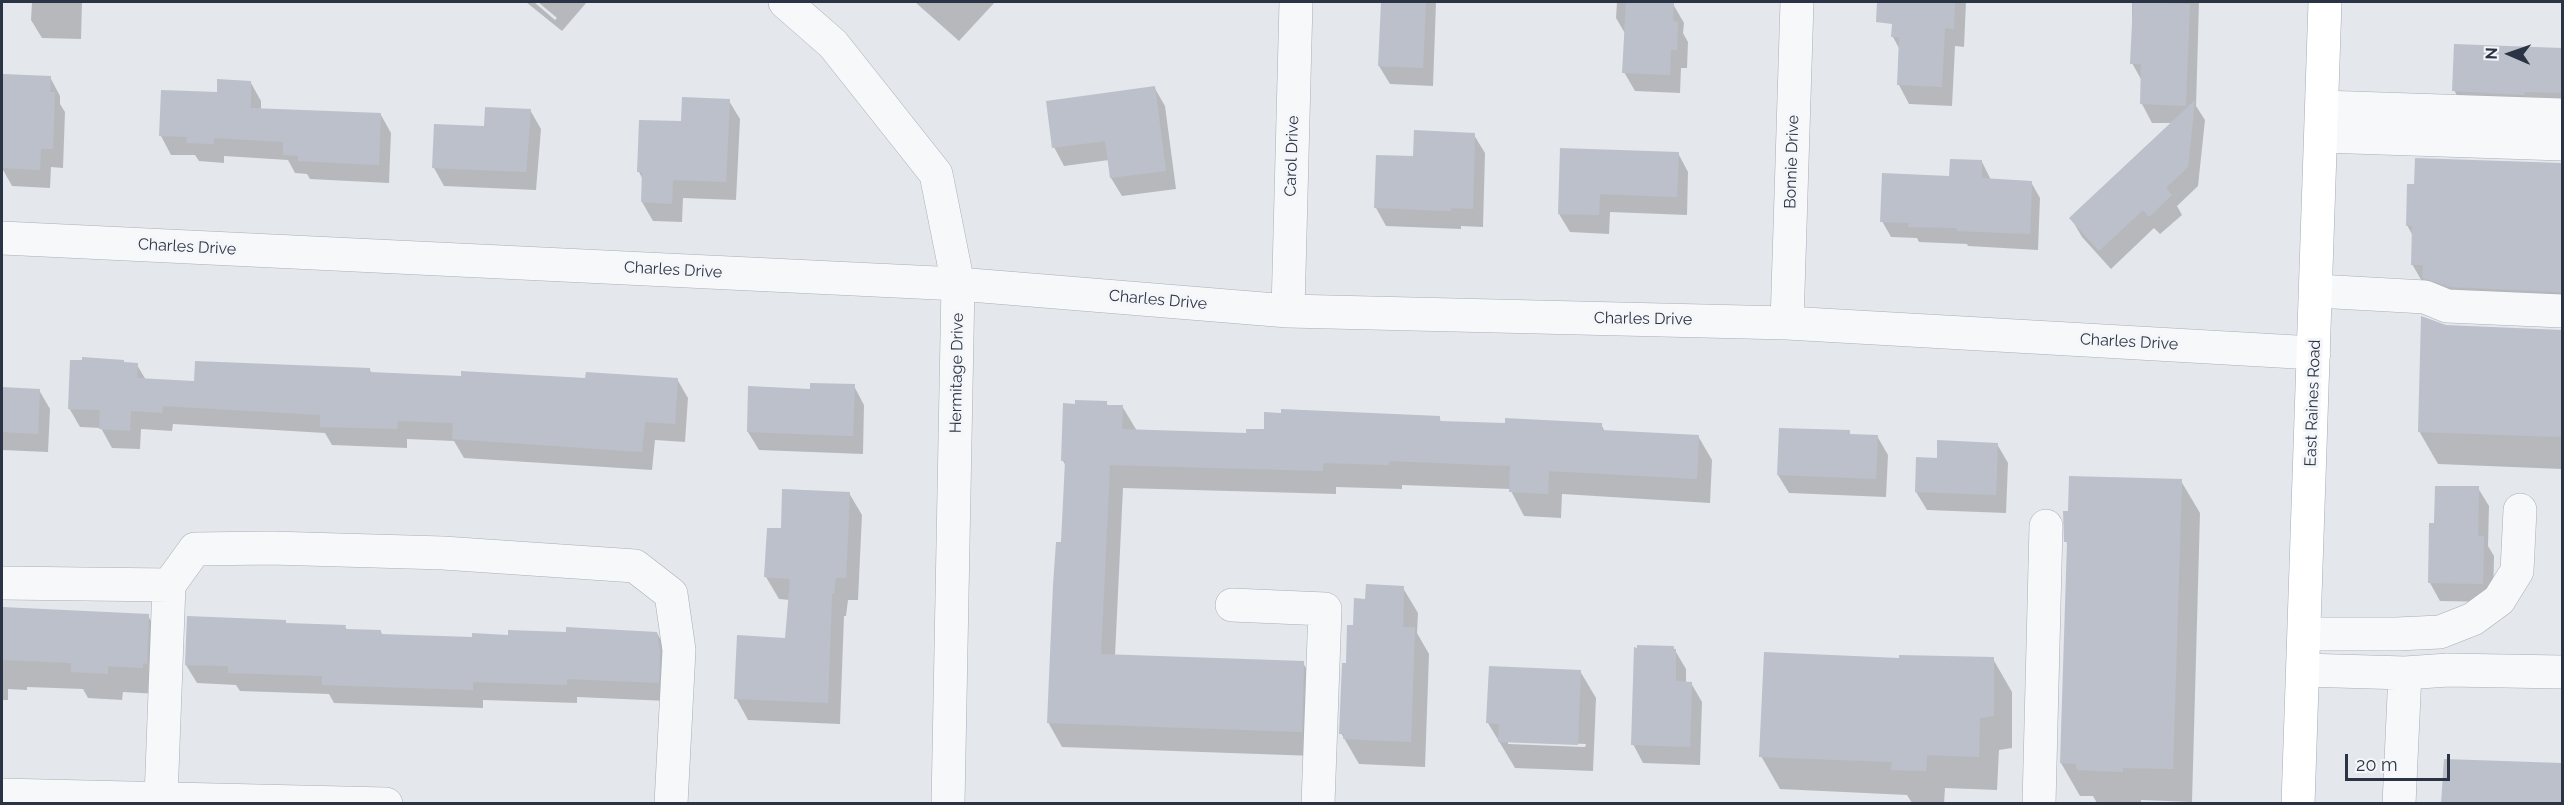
<!DOCTYPE html>
<style>
body{margin:0}
#map{position:relative;width:2564px;height:805px;overflow:hidden;background:#e4e7ec;font-family:Raleway,sans-serif}
canvas{display:block}
.frame{position:absolute;inset:0;border:3px solid #2b3445;pointer-events:none}
.north{position:absolute;left:2480px;top:24px;width:60px;height:60px;-webkit-text-stroke:4px #f4f6f9;paint-order:stroke;rotate:272deg;font-size:16px;font-weight:700;line-height:24px;text-align:center;color:#2b3445}
.north::after{content:'';display:block;margin:auto;width:21px;height:27px;background:#2b3445;clip-path:polygon(50% 0,100% 100%,50% 72%,0 100%)}
.scale{position:absolute;left:2345px;top:754px;width:105px;height:27px;box-sizing:border-box;border:3px solid #2b3445;border-top:0;padding-left:8px;font-size:18px;line-height:21px;white-space:nowrap;color:#2b3445;-webkit-text-stroke:4px #f4f6f9;paint-order:stroke}
</style>
<div id="map">
<canvas width="2564" height="805"></canvas>
<div class="frame"></div>
<div class="north">N</div>
<div class="scale">20 m</div>
</div>
<script>
const ctx = document.querySelector('canvas').getContext('2d');
ctx.lineJoin = 'round';
function fillPath(path, color) { ctx.fillStyle = color; ctx.fill(path, 'evenodd'); }
const poly = rows => new Path2D(rows.map(r => 'M' + r).join(''));
function trace(path, color, width, dash) { ctx.strokeStyle = color; ctx.lineWidth = width; ctx.lineCap = dash ? 'butt' : 'round'; ctx.setLineDash(dash || []); ctx.stroke(path); }
function label(font, color, halo, rows, align = 'center') {
  ctx.font = font + ' Raleway,sans-serif'; ctx.lineWidth = 6; ctx.setLineDash([]); ctx.textBaseline = 'middle'; ctx.strokeStyle = halo; ctx.fillStyle = color; for (const [text, x, y, turn = 0] of rows) {
    ctx.save(); ctx.translate(x, y); ctx.rotate((+turn || 0) * Math.PI / 180); ctx.textAlign = isNaN(turn) ? turn : align; if (halo) ctx.strokeText(text, 0, 0); ctx.fillText(text, 0, 0); ctx.restore();
  }
}
fillPath(poly([
 [32,2,82,2,81,39,42,38,31,20],
 [526,2,534,2,555,20,557,18,538,2,587,2,562,31],
 [915,2,995,2,959,41],
 [1382,2,1436,2,1433,86,1390,84,1379,66],
 [1617,2,1667,2,1667,4,1673,4,1684,23,1683,33,1688,42,1687,68,1681,68,1680,93,1635,91,1624,72,1626,35,1616,18],
 [1903,2,1966,2,1964,47,1955,46,1952,106,1909,104,1899,85,1900,50,1893,37],
 [2132,2,2199,2,2196,106,2205,120,2198,186,2177,206,2182,215,2160,234,2154,228,2111,269,2082,237,2071,218,2172,123,2152,123,2142,104,2142,81,2132,63],
 [2455,45,2562,49,2562,119,2469,117,2454,90],
 [50,77,60,96,60,104,65,112,63,168,51,167,50,188,12,186,2,168,2,104],
 [251,83,261,101,261,110,381,115,391,133,389,183,310,179,307,174,295,173,288,160,224,156,224,163,199,161,195,155,171,155,161,136,218,93],
 [1154,87,1165,106,1176,189,1122,196,1111,178,1109,160,1064,166,1054,147],
 [729,101,740,119,736,200,683,198,682,222,653,221,642,202,643,180,639,172,682,123],
 [530,110,541,129,536,190,444,186,434,168,486,128],
 [1474,135,1485,153,1483,227,1461,226,1461,229,1386,226,1376,208,1414,158],
 [1678,153,1688,172,1687,215,1610,212,1609,234,1570,232,1559,214],
 [2417,159,2562,164,2562,324,2431,297,2412,264,2413,236,2407,225,2416,185],
 [1982,162,1991,180,2031,182,2040,198,2038,250,1968,246,1967,244,1919,242,1917,238,1891,237,1882,221,1951,177],
 [2562,331,2562,469,2438,464,2419,431],
 [125,364,137,365,146,380,195,382,369,369,372,373,462,377,677,379,688,398,685,442,655,440,652,470,464,458,454,441,407,439,407,448,332,445,325,433,173,424,172,431,141,429,140,449,112,448,101,428,80,427,69,408],
 [854,386,864,405,863,454,759,450,748,432,811,390],
 [2,388,39,390,50,409,48,452,2,450],
 [1106,402,1108,406,1122,406,1137,431,1247,434,1439,418,1442,423,1601,424,1605,432,1698,436,1712,460,1710,503,1562,494,1561,518,1524,516,1510,489,1402,485,1402,489,1336,487,1336,494,1123,488,1115,656,1303,663,1317,687,1315,756,1062,747,1048,722,1063,544,1067,468,1063,461],
 [1849,432,1851,435,1877,436,1888,455,1886,497,1789,493,1778,475],
 [1997,444,2008,463,2006,513,1927,510,1916,492,1938,460],
 [2181,481,2200,513,2192,802,2141,800,2141,804,2097,803,2093,796,2080,796,2061,763,2068,546,2066,541],
 [2478,488,2489,506,2488,546,2494,556,2493,602,2440,601,2430,583,2436,525],
 [849,493,862,515,858,600,848,600,846,616,844,616,840,724,748,720,736,698,787,639,790,600,779,599,766,577,782,530],
 [1403,588,1418,613,1417,633,1429,654,1425,767,1359,764,1341,733,1347,664,1354,626,1367,600],
 [2,609,148,616,164,643,158,694,123,692,122,700,88,698,83,689,27,687,27,690,8,689,8,700,2,700],
 [285,621,287,624,345,627,347,630,381,632,383,636,473,639,568,633,657,633,667,652,668,701,577,697,577,703,483,700,483,708,334,703,329,694,240,691,236,685,197,683,186,665],
 [1673,647,1686,669,1686,683,1691,683,1702,702,1700,765,1643,763,1633,744],
 [1993,659,2012,692,2012,748,1999,750,1997,790,1945,788,1944,804,1935,804,1912,803,1907,795,1780,789,1761,756],
 [1580,671,1596,698,1593,771,1515,768,1488,723],
 [1508,741,1586,744,1585,747,1508,744],
 [2444,761,2562,765,2562,804,2443,804]
]), '#0003');
fillPath(poly([
 [1381,2,1426,2,1423,68,1378,66],
 [1626,2,1674,3,1673,21,1678,22,1677,50,1671,50,1670,75,1622,73],
 [1877,2,1955,2,1954,29,1945,28,1942,87,1897,85,1899,37,1891,37,1892,24,1876,22],
 [2133,2,2190,4,2186,106,2140,104,2141,64,2130,64],
 [2454,44,2562,48,2562,93,2525,92,2524,95,2452,91],
 [3,74,51,76,50,92,55,92,53,149,41,149,40,170,2,168],
 [217,79,251,81,251,108,381,113,379,165,298,161,298,156,283,155,283,142,214,138,214,144,186,143,187,137,159,136,161,90,217,92],
 [1155,86,1166,171,1110,178,1105,141,1052,148,1046,101],
 [682,97,730,99,726,182,673,180,672,204,641,202,642,172,637,172,639,120,681,121],
 [2195,100,2188,167,2166,188,2172,195,2149,217,2143,210,2099,251,2069,218],
 [485,107,531,109,526,172,432,168,434,124,484,126],
 [1414,130,1475,133,1473,209,1451,208,1451,211,1374,208,1376,155,1413,156],
 [1560,148,1679,152,1677,197,1600,194,1599,215,1558,214],
 [2415,158,2562,163,2562,292,2451,287,2422,278,2423,265,2411,265,2412,226,2406,226,2407,184,2414,184],
 [1950,159,1982,160,1982,178,2032,181,2030,234,1957,231,1957,228,1908,227,1909,223,1880,222,1882,173,1949,176],
 [2421,316,2446,325,2562,330,2562,437,2418,432],
 [82,357,124,360,124,362,138,363,137,378,194,381,195,361,370,368,370,372,461,376,461,371,585,378,586,372,678,378,675,424,645,422,642,452,452,439,453,423,398,421,397,429,320,427,320,415,163,406,162,413,131,411,130,431,99,429,100,410,68,409,70,360,82,360],
 [810,383,855,384,853,436,747,432,748,386,810,389],
 [2,387,40,389,38,434,2,432],
 [1075,400,1107,401,1107,405,1123,405,1122,429,1246,433,1246,429,1264,429,1264,412,1281,413,1281,409,1440,416,1440,421,1505,423,1505,418,1602,423,1602,430,1699,435,1697,479,1549,471,1548,494,1509,492,1510,466,1389,461,1389,465,1323,463,1323,471,1110,465,1101,654,1304,661,1302,732,1047,723,1053,585,1056,542,1061,542,1065,461,1061,461,1063,403,1075,404],
 [1779,428,1850,430,1850,434,1878,435,1876,479,1777,475],
 [1937,440,1998,443,1996,495,1915,492,1916,457,1937,458],
 [2069,476,2182,479,2173,769,2123,768,2123,772,2077,770,2076,764,2060,763,2067,542,2064,542,2063,511,2068,511],
 [2435,486,2479,486,2478,536,2484,536,2483,584,2428,583,2429,523,2434,523],
 [782,489,850,492,846,578,836,578,834,594,832,594,828,703,734,699,737,635,785,638,790,579,764,577,767,528,781,528],
 [1366,584,1404,586,1403,627,1415,627,1411,742,1343,739,1344,734,1339,734,1342,663,1346,663,1347,625,1353,625,1354,598,1365,599],
 [2,607,149,614,147,664,143,663,143,668,108,666,108,674,71,672,71,663,2,660],
 [187,616,286,620,286,623,346,625,345,629,381,630,381,634,472,637,472,633,508,635,508,630,566,632,566,627,657,632,660,651,659,683,567,679,567,685,473,682,473,690,322,685,322,676,228,673,228,666,185,665],
 [1637,645,1674,646,1673,649,1676,649,1676,681,1692,682,1690,747,1631,745,1634,647,1637,648],
 [1764,652,1899,658,1899,655,1994,657,1994,716,1980,718,1979,757,1927,755,1926,771,1891,770,1892,762,1759,757],
 [1489,666,1581,670,1578,745,1498,742,1499,724,1486,723],
 [2444,759,2562,763,2562,804,2441,804]
]), '#bbc0ca');
const minor = poly([
 [785,2,833,44,936,174,958,284,948,804],
 [2322,107,2562,115],
 [2321,136,2562,144],
 [2,238,958,284,1288,311,1787,323,2314,353],
 [2317,291,2425,297,2447,306,2562,311],
 [1288,311,1296,2],
 [1787,323,1797,2],
 [2,583,169,585,161,799],
 [169,585,195,549,271,548,443,553,635,566,671,594,679,650,671,804],
 [1232,605,1325,609,1318,804],
 [2305,634,2397,634,2440,632,2473,619,2499,600,2517,571,2520,510],
 [2303,670,2405,673,2399,804],
 [2405,673,2448,670,2562,672],
 [2,795,386,804],
 [2039,804,2046,526]
]);
const major = poly([
 [2298,804,2325,2]
]);
trace(minor, '#a9aeb7', 34);
trace(major, '#a3abb8', 34);
trace(minor, '#f7f8fa', 33);
trace(major, '#fff', 33);
label('16px', '#2b3445', '#f4f6f9', [
 ["Carol Drive",1292,156,-88],
 ["Bonnie Drive",1792,162,-88],
 ["Charles Drive",187,247,3],
 ["Charles Drive",673,270,3],
 ["Charles Drive",1158,300,5],
 ["Charles Drive",1643,319,1],
 ["Charles Drive",2129,342,3],
 ["Hermitage Drive",957,373,-89],
 ["East Raines Road",2313,403,-88]
]);
</script>
